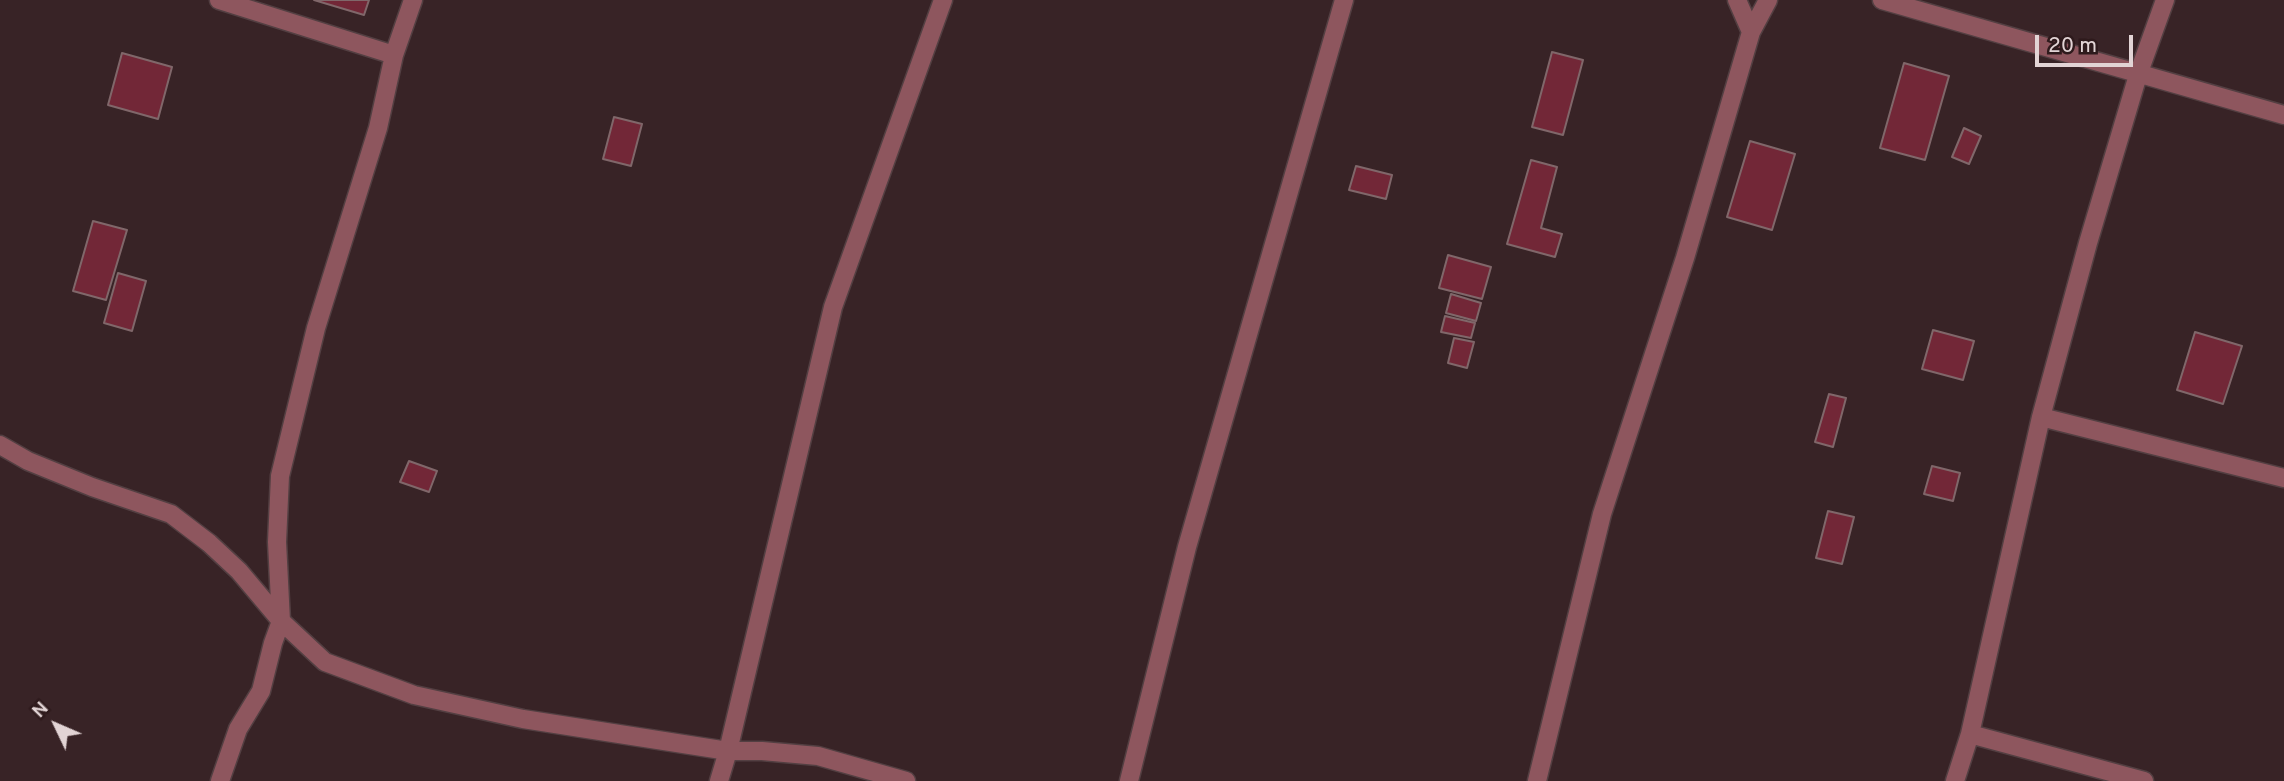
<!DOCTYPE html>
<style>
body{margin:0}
#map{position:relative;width:2284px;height:781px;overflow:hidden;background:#382326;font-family:Overpass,sans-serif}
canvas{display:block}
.north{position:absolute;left:21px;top:690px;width:70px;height:70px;-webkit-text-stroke:5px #2e1a1c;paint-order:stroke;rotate:314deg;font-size:19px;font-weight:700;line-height:28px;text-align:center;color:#e2d4d5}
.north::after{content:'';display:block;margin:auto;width:24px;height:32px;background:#e2d4d5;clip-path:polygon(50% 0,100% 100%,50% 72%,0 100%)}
.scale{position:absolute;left:2035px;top:35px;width:98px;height:32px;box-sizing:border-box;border:4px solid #e2d4d5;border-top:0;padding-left:9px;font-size:21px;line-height:24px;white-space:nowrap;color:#e2d4d5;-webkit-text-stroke:5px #2e1a1c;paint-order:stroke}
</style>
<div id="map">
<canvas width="2284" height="781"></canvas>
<div class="north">N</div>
<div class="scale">20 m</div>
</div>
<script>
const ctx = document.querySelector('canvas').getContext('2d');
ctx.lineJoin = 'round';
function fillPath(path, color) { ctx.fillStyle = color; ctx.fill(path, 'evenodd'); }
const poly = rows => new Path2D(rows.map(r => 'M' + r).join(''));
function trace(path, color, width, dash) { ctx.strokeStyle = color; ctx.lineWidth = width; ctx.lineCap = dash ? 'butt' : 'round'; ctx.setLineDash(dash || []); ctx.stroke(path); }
const building = poly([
 [314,0,369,0,364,15,314,0],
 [1552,52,1583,60,1563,135,1532,127,1552,52],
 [122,53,172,67,158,119,108,105,122,53],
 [1904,63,1949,76,1925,160,1880,148,1904,63],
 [614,117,642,124,631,166,603,159,614,117],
 [1964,128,1981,136,1969,164,1952,157,1964,128],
 [1750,141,1795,154,1772,230,1727,217,1750,141],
 [1531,160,1557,167,1541,228,1562,234,1555,257,1507,244,1531,160],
 [1356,166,1392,175,1386,199,1349,190,1356,166],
 [93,221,127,230,106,300,73,291,93,221],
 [1448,255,1491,267,1482,299,1439,288,1448,255],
 [118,273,146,281,132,331,104,323,118,273],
 [1451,294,1481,303,1476,321,1446,313,1451,294],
 [1445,316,1475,323,1471,338,1441,332,1445,316],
 [1933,330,1974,341,1963,380,1922,369,1933,330],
 [2195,332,2242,346,2223,404,2177,390,2195,332],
 [1454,338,1474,342,1467,368,1448,363,1454,338],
 [1829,394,1846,398,1833,447,1815,442,1829,394],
 [409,461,437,471,429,492,400,482,409,461],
 [1932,466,1960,473,1953,501,1924,494,1932,466],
 [1828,511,1854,517,1842,564,1816,558,1828,511]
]);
fillPath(building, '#722737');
trace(building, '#80676a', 2);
const minor = poly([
 [219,0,394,55],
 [1737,0,1751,32],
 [1882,0,2284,115],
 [2041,417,2284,478],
 [0,445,28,461,92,487,171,514,209,543,239,571,281,621,325,662,414,695,523,719,728,751,762,751,818,756,906,781],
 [1970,734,2144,781],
 [220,781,238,729,261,691,273,643,281,621,277,542,280,476,316,328,378,128,394,55,413,0],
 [719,781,728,751,833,307,943,0],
 [1129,781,1187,547,1344,0],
 [1537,781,1602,514,1685,258,1751,32,1768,0],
 [1955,781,1970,734,2041,417,2088,243,2138,75,2165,0]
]);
trace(minor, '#533f42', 21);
trace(minor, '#8e565e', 18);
</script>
